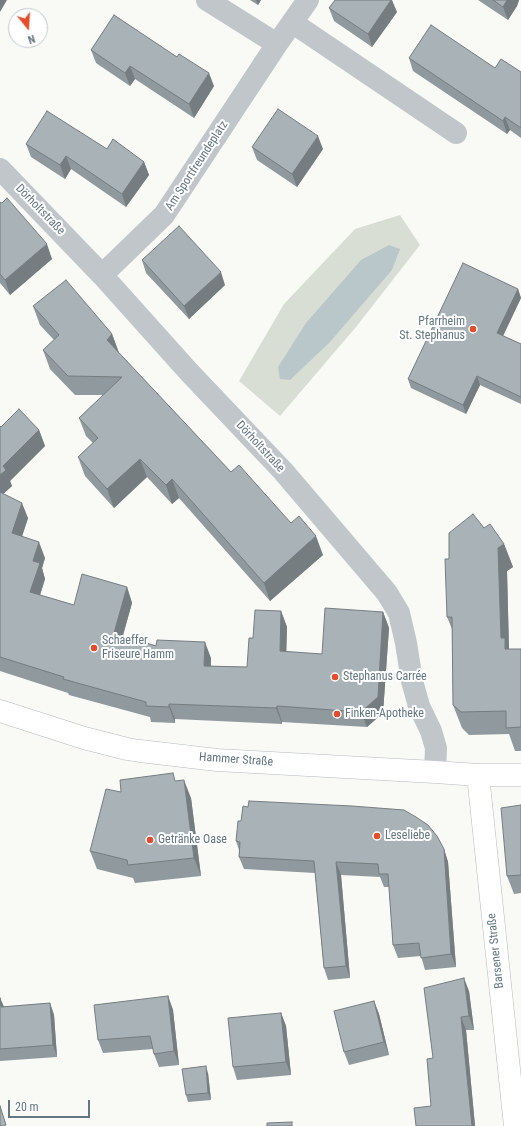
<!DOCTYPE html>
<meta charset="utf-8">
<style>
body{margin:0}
#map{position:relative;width:521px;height:1126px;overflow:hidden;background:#f9f9f6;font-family:"Roboto Condensed",sans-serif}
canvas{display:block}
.north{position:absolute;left:8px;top:8px;width:40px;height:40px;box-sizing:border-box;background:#fff;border:1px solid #c1c8cd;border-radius:50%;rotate:162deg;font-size:11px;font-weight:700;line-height:16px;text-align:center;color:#637681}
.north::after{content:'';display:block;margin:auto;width:14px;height:18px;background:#e54c29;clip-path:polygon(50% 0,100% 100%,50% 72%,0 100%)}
.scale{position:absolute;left:8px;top:1100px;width:82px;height:18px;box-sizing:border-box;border:2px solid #637681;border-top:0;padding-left:5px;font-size:12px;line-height:14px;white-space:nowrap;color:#637681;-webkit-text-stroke:3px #fff;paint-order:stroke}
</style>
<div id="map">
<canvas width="521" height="1126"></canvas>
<div class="north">N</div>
<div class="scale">20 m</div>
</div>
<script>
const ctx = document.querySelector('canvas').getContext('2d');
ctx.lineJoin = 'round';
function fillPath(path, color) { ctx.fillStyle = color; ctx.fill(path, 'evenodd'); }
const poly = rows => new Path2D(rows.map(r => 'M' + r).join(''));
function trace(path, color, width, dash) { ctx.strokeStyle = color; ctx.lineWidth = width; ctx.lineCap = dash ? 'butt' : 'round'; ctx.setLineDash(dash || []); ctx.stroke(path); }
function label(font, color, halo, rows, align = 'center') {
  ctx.font = font + ' "Roboto Condensed",sans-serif'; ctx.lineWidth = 4; ctx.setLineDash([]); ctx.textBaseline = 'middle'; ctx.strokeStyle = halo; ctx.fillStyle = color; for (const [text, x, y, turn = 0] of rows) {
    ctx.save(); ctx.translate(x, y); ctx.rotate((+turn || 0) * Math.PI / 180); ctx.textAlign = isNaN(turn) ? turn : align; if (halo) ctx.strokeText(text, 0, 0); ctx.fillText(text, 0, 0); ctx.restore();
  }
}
fillPath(poly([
 [400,215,420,245,356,327,280,416,239,381,284,304,355,229]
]), '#d9ded5');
fillPath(poly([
 [389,245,400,249,392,270,329,343,290,380,280,379,278,367,306,323,361,260]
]), '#b9c6ca');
const secondary = poly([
 [0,711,84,738,127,749,140,751,217,760,435,772,478,775,521,775],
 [478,775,515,1126]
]);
trace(secondary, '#b4babe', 23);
trace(poly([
 [207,0,277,44],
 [293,23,456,133],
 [0,169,102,275,189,372,283,471,387,593,399,613,406,643,412,681,419,706,431,731,436,748,435,772],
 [102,275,164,215,277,44,308,0]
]), '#c1c6ca', 22);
trace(secondary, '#fff', 22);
fillPath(poly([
 [250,0,261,0,258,5],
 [478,0,519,0,517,6,508,20],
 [329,8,397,12,372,47,334,21],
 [91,50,214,86,194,118,135,79,130,86,96,63],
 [409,58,495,68,521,72,521,138,510,130,507,134,413,71],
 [26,144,107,149,144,162,149,175,126,207,71,169,65,179,31,157],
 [252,147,323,149,297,187,257,160],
 [0,202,52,259,10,295,0,283],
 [142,260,225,285,189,319,146,273],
 [518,289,521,298,503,336,521,344,521,404,480,385,466,414,411,388,408,379],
 [33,306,112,334,119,353,231,472,291,523,323,555,270,601,179,498,172,504,147,477,114,508,85,476,78,457,93,443,86,436,79,418,103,395,75,395,50,369,43,350,54,340,40,325],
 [0,426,1,427,39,430,45,446,10,481,12,486,3,494,28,518,22,536,45,558,42,568,45,579,40,595,74,605,127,587,132,603,123,636,156,646,211,658,211,666,247,667,253,638,281,611,287,627,286,652,322,654,383,612,389,628,383,713,367,727,282,722,282,724,175,719,175,723,151,722,150,717,69,695,68,693,0,671],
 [484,528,504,544,513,567,507,571,509,649,521,649,521,751,515,751,509,734,469,735,462,728,453,705,452,629,447,617,449,559],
 [176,781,191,798,201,876,135,883,133,878,97,869,90,851,121,792],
 [521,805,521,893,514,894,507,876],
 [236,841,444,849,448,862,456,967,425,970,421,956,398,958,393,945,389,887,384,887,380,877,341,875,350,978,328,980,324,968,315,873,244,869,239,857,239,850],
 [469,991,474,1030,466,1030,475,1126,431,1106,433,1058],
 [168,996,173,1010,179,1065,159,1067,154,1054,153,1049,103,1053,98,1040],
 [0,998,4,1007,50,1003,54,1015,57,1057,0,1061],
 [374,1001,379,1014,389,1055,349,1065,344,1052],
 [281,1013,286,1026,291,1075,237,1080,233,1067],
 [208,1073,211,1100,188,1102,186,1095]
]), '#90999d');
fillPath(poly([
 [0,0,7,0,0,12],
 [256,0,261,0,258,5],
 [391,0,392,0,397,12,372,47,368,34],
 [507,0,519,0,517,6,508,20,503,7],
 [130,66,135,79,130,86,125,73],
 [209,73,214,86,194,118,189,104],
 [505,117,510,130,507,134,503,121],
 [318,136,323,149,297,187,292,174],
 [66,156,71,169,65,179,60,165],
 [144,162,149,175,126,207,122,194],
 [47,244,52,259,10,295,5,280],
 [221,272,225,285,189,319,184,306],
 [518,289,521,298,500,342,497,333],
 [112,334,119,353,107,340],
 [477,376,480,385,466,414,463,405],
 [39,430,45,446,10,481,12,486,0,497,0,475,3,466],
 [140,459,147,477,114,508,107,489],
 [172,479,179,498,172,504,166,485],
 [22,503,28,518,18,549,12,533],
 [316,536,323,555,270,601,264,583],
 [39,542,45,558,42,568,45,579,36,608,30,592,33,561],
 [504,544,513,567,507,571,509,650,505,649,501,638,498,548],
 [127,587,132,603,119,648,114,633],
 [281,611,287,627,286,667,280,651],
 [383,612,389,628,383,713,367,727,361,712],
 [205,642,211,658,210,681,204,666],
 [169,704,175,719,175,723,169,707],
 [277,706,282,722,282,724,276,708],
 [184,780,191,798,201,876,194,858],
 [444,849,448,862,456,967,451,954],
 [336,862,341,875,350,978,346,966],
 [464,978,469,991,474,1030,469,1016],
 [168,996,173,1010,179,1065,174,1051],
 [0,998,5,1009,1,1007],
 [374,1001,379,1014,389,1055,384,1042],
 [50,1003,54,1015,57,1057,53,1045],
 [281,1013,286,1026,291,1075,286,1062],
 [461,1017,466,1030,475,1126,472,1126],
 [206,1066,208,1073,211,1100,208,1093]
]), '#767d80');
const building = poly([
 [335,0,391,0,368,34,329,8,335,0],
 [493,0,507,0,503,7,493,0],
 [114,15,177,57,179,54,209,73,189,104,130,66,125,73,91,50,114,15],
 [431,25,495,68,501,59,521,72,521,128,505,117,503,121,409,58,431,25],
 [278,109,318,136,292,174,252,147,278,109],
 [47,111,107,149,113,139,144,162,122,194,66,156,60,165,26,144,47,111],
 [7,198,47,244,5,280,0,274,0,202,2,203,7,198],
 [179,226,221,272,184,306,142,260,179,226],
 [463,263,518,289,497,333,521,344,521,397,477,376,463,405,408,379,463,263],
 [66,280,112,334,107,340,231,472,239,465,291,523,299,516,316,536,264,583,172,479,166,485,140,459,107,489,78,457,98,438,79,418,122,377,68,376,43,350,59,335,33,306,66,280],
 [19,409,39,430,3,466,6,470,0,475,0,426,1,427,19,409],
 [0,492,22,503,12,533,39,542,33,561,40,563,30,592,74,605,82,574,127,587,114,633,156,646,157,640,205,642,204,666,247,667,249,638,253,638,255,610,281,611,280,651,322,654,325,608,383,612,378,697,361,712,277,706,276,708,169,704,169,707,146,706,146,702,63,679,64,677,0,657,0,492],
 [473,514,484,528,490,524,504,544,498,548,501,638,505,638,505,649,521,649,521,727,506,728,506,711,461,712,453,705,452,617,447,617,445,559,449,559,449,533,473,514],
 [173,773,175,781,184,780,194,858,128,865,127,860,90,851,106,789,121,792,120,780,173,773],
 [249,801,352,806,404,810,416,817,428,825,437,836,444,849,451,954,421,958,419,943,393,945,388,874,379,874,378,864,336,862,346,966,324,968,314,861,239,857,240,842,236,841,238,821,241,821,243,806,248,807,249,801],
 [521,805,521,875,507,876,501,808,521,805],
 [464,978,469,1016,461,1017,472,1126,416,1126,414,1108,431,1106,427,1059,433,1058,424,988,464,978],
 [168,996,174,1051,154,1054,150,1036,98,1040,94,1005,168,996],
 [0,998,1,1007,50,1003,53,1045,0,1049,0,998],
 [374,1001,384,1042,344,1052,334,1011,374,1001],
 [281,1013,286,1062,233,1067,228,1018,281,1013],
 [206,1066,208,1093,186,1095,182,1069,206,1066],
 [0,1106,6,1125,3,1126,0,1126,0,1106],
 [292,1122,292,1126,267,1126,267,1123,292,1122]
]);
fillPath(building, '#a8b2b7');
trace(building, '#767d80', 1);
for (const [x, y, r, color] of [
 [473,329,4,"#e54c29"],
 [94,648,4,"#e54c29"],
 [335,677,4,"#e54c29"],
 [337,714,4,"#e54c29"],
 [377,836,4,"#e54c29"],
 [150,840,4,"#e54c29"]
]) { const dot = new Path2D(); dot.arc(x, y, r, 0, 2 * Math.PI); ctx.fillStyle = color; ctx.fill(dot); trace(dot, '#fff', 1.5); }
label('12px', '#637681', '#fff', [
 ["Am Sportfreundeplatz",197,166,-57],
 ["Dörholtstraße",40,210,46],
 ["Dörholtstraße",260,447,47],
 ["Hammer Straße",236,760,4],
 ["Barsener Straße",496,951,-96]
]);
label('12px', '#637681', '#fff', [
 ["Pfarrheim",465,322,"right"],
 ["St. Stephanus",465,336,"right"],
 ["Schaeffer",102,641],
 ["Friseure Hamm",102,655],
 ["Stephanus Carrée",343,677],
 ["Finken-Apotheke",345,714],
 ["Leseliebe",385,836],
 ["Getränke Oase",158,840]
], 'left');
</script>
